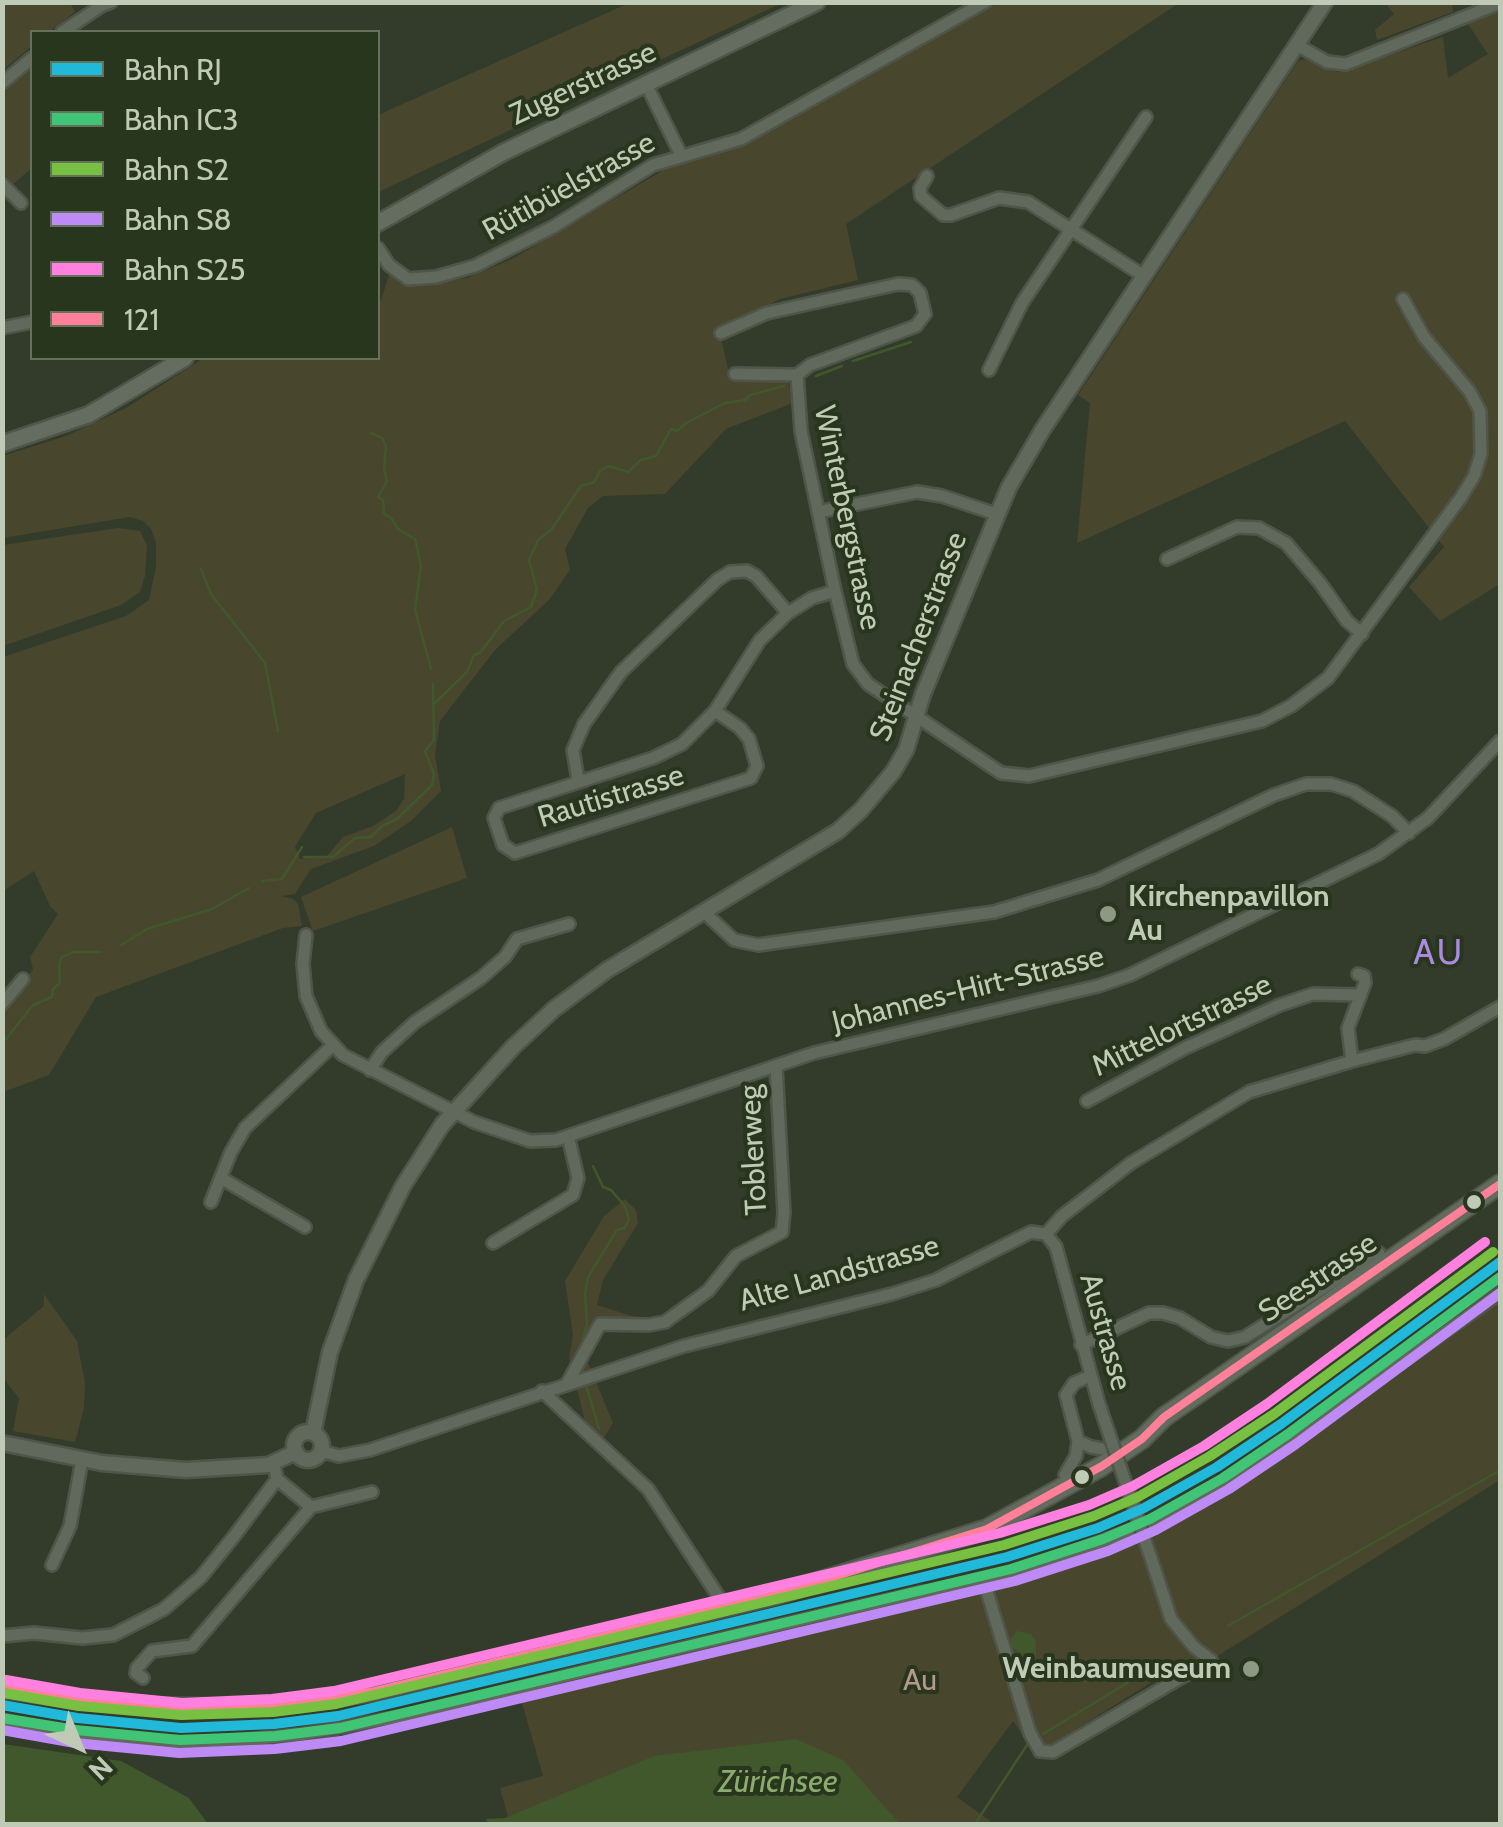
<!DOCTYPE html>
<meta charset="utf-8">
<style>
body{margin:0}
#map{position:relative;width:1503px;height:1827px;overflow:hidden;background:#333b2b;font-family:Cabin,sans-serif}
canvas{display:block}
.frame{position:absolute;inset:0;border:5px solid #bfcbb6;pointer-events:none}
.legend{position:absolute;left:30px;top:30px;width:350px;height:330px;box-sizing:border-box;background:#29361e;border:2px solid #65725b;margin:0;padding:12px 18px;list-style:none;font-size:30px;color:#bfcbb6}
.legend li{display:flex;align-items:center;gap:20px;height:50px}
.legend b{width:50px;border:2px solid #65725b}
.north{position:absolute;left:30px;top:1697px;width:100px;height:100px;-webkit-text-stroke:8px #29361e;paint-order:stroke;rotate:136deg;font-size:28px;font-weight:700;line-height:40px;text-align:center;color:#bfcbb6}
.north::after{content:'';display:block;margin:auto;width:35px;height:45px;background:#bfcbb6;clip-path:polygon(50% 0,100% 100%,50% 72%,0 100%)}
</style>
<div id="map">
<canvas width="1503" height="1827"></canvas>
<div class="frame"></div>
<ul class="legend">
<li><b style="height:12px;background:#20b9da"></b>Bahn RJ</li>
<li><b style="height:12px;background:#40c576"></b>Bahn IC3</li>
<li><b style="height:12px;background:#78c041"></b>Bahn S2</li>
<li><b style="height:12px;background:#be8af5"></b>Bahn S8</li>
<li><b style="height:12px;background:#ff80df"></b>Bahn S25</li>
<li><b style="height:12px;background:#ff8098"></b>121</li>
</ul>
<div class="north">N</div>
</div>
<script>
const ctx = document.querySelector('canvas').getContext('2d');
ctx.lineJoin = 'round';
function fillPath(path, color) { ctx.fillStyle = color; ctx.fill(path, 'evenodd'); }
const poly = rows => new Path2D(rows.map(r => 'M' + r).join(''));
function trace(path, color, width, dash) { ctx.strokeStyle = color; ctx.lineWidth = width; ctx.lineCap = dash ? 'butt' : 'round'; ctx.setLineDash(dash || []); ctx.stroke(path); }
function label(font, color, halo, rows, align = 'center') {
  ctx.font = font + ' Cabin,sans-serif'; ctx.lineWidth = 8; ctx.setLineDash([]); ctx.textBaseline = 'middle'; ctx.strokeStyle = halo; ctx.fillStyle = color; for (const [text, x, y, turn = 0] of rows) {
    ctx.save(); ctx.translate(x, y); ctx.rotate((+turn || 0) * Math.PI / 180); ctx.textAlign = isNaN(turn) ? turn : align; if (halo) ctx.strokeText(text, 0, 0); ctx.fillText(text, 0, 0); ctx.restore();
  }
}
fillPath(poly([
 [3,2,70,3,75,12,49,32,32,32,32,46,3,70],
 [629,3,782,3,378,192,378,115],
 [997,3,1179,3,846,224,858,280,780,299,719,330,729,373,787,377,793,403,726,429,665,494,603,496,588,508,565,549,570,570,549,600,495,650,440,721,435,755,441,791,411,821,374,846,311,869,295,894,281,896,293,899,298,904,302,926,283,928,96,997,49,1075,3,1092,3,1015,33,969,30,957,58,914,50,906,34,871,3,891,3,657,126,616,149,600,156,567,156,543,151,529,143,521,130,517,3,538,2,456,66,436,126,408,204,358,378,358,378,300,381,300,389,275,414,285,467,278,512,259,674,164,699,160,748,143],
 [405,774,404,799,396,811,373,826,343,837,327,856,300,859,295,847,316,813],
 [1385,3,1452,3,1453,12,1377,40,1375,30,1394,14],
 [1477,3,1500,3,1500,584,1440,621,1409,587,1444,547,1345,421,1077,543,1090,403,1078,395,1298,61,1309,58,1323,69,1339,72,1443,37,1448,78,1488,54,1461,14],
 [32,68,32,168,12,185,3,173,3,93],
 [118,528,140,531,147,546,145,576,140,592,121,605,3,646,3,545],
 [452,827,467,878,313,931,301,897],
 [625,1199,636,1210,638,1223,603,1280,597,1305,635,1317,593,1321,582,1348,613,1423,602,1441,585,1421,569,1358,573,1335,565,1281,604,1216],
 [1500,1293,1500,1480,1211,1660,1207,1657,1177,1672,1173,1669,1065,1736,1070,1745,1040,1751,1029,1734,1024,1737,1013,1721,957,1797,990,1821,990,1824,879,1824,637,1772,508,1817,500,1788,543,1776,518,1689,610,1665,969,1588,1187,1505],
 [44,1294,77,1341,85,1383,84,1408,75,1442,13,1431,19,1398,3,1378,3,1340,44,1306]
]), '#49462e');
fillPath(poly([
 [1017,1631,1031,1634,1036,1642,1036,1657,1041,1669,1034,1677,1027,1675,1021,1653,1011,1647,1011,1638],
 [796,1739,843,1760,900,1824,488,1824,486,1819,505,1818,654,1756],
 [3,1744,121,1761,189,1798,208,1824,3,1824]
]), '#41572c');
trace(poly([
 [853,361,911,342],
 [816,376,842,366],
 [371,433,382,438,386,446,384,468,387,481,378,497,383,500,384,514,391,518,398,529,415,539,421,565,415,610,431,669],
 [201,569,211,594,265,663,278,731],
 [435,703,467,672,474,655,480,653,504,621,531,607,537,589,529,560,538,540,551,530,581,486,594,482,601,470,608,466,628,472,641,460,656,456,671,429,677,431,686,423,725,403,745,400,750,395,784,386],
 [304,857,333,857,355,838,371,837,382,826,397,819,432,785,434,774,425,751,434,740,433,684],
 [262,881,282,879,302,847],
 [121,945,147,929,212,909,249,888],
 [2,1044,33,1005,52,997,53,989,60,983,59,965,62,957,73,952,101,952],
 [578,1354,587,1325,585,1293,588,1277,617,1230,625,1228,629,1219,625,1206,611,1190,603,1187,593,1166],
 [586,1385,599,1429],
 [1228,1626,1497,1472],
 [1043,1734,1157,1665],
 [975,1824,1029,1742]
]), '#41572c', 2.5);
const minor = poly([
 [62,32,101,6,111,2],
 [1297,45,1327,62,1346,64,1500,3],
 [2,83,32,58],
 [646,84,681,155],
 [927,176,920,188,921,196,943,215,951,215,999,198,1028,202,1144,276],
 [2,184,21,203],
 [378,248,389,265,408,279,436,277,475,266,553,227,653,165,741,139,985,2],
 [2,328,32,322],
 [721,333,767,313,898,284,912,285,920,293,925,314,916,326,810,365,797,375,801,431,835,591,853,664,868,684,1001,773,1029,776,1262,721,1291,706,1328,678,1462,496,1474,476,1481,454,1480,411,1470,392,1424,337,1403,299],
 [989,370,1022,303,1146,117],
 [735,374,797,375],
 [818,512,917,492,942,496,996,514],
 [1167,559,1237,527,1259,528,1286,543,1320,583,1347,621,1362,634],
 [715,711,740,728,749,739,757,766,751,778,515,853,503,845,494,818,499,808,653,758,682,744,715,711,760,640,788,613,812,598,835,591],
 [578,780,573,750,584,724,621,672,717,580,730,572,747,571,756,576,788,613],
 [704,912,734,940,758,945,994,912,1098,880,1274,795,1306,784,1331,784,1353,791,1392,816,1409,833],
 [306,935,303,964,306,996,321,1031,343,1055,474,1122,530,1141,556,1140,814,1053,1098,986,1130,975,1378,854,1428,818,1500,741],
 [2,1004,23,979],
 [1352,1061,1348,1028,1365,983,1364,976,1358,974],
 [370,1070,382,1052,415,1022,481,978,505,957,517,939,569,924],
 [1087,1101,1185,1048,1280,1005,1313,994,1359,995],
 [221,1178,305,1227],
 [211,1202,231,1152,245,1128,332,1046],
 [1046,1234,1062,1216,1131,1163,1249,1092,1352,1061,1415,1045,1425,1046,1444,1039,1500,1007],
 [1046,1234,1056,1247,1099,1404],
 [493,1243,573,1195,578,1178,568,1136],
 [1081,1345,1149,1313,1163,1313,1180,1318,1211,1337,1228,1341,1245,1337,1379,1253],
 [568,1382,600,1324,649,1325,665,1322,708,1291,736,1256,782,1232,784,1213,776,1066],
 [542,1391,648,1489,726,1608],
 [1078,1441,1091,1447,1108,1450],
 [321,1451,339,1456,370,1450,684,1346,892,1294,936,1280,1031,1232,1046,1234],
 [1065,1475,1076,1456,1078,1441,1066,1395,1074,1383,1090,1376],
 [311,1507,372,1492],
 [52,1565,70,1526,82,1460],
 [985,1585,1030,1733,1040,1751,1053,1752,1211,1660,1194,1647,1171,1619,1156,1573],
 [2,1636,34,1633,82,1638,113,1635,164,1609,201,1577,235,1535,277,1479,274,1464],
 [143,1678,136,1673,137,1668,152,1651,192,1646,311,1507,277,1479],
 [2,1720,55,1731,146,1743,225,1742,299,1735,427,1712,610,1665,919,1593,985,1585,1135,1529,1187,1505,1271,1454,1500,1293]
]);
const tertiary = poly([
 '294 1446a14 14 0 1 1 28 0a14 14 0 1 1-28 0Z',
 [313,1433,330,1352,356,1280,403,1186,442,1125,513,1047,554,1009,607,970,838,831,861,810,893,772,906,750,923,694,1009,487,1043,429,1325,2],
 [2,1443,102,1463,186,1470,268,1465,296,1452]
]);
const secondary = poly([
 [378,223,504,152,817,2],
 [2,444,88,415,185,358]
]);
const primary = poly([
 [2,1688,75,1699,157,1707,231,1708,296,1703,375,1691,779,1594,987,1529,1102,1466,1142,1439,1164,1417,1196,1395,1500,1184]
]);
trace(minor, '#4f5549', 16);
trace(tertiary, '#4f5549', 19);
trace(secondary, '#4f5549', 20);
trace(primary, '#4f5749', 22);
trace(minor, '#61685c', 11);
trace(tertiary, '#61685c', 14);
trace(secondary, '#656d60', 15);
trace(primary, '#636a5e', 18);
const minorBridge = poly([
 [1099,1404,1156,1573]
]);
trace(minorBridge, '#4f5549', 16, []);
trace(minorBridge, '#61685c', 11);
trace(poly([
 [2,1688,157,1707,231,1708,296,1703,375,1691,779,1594,987,1529,1102,1466,1142,1439,1164,1417,1500,1184]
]), '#ff8098', 8);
trace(poly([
 [2,1705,77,1718,181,1728,274,1724,338,1716,1007,1557,1098,1528,1144,1508,1217,1467,1281,1424,1500,1262]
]), '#20b9da', 10);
trace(poly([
 [2,1718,76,1730,180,1740,275,1736,340,1728,1011,1569,1103,1539,1150,1519,1223,1478,1288,1434,1500,1277]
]), '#40c576', 10);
trace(poly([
 [4,1693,79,1706,181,1715,273,1712,336,1704,1004,1545,1094,1516,1138,1497,1210,1456,1274,1414,1493,1252]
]), '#78c041', 10);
trace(poly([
 [2,1730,75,1743,179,1753,275,1749,341,1741,1015,1581,1108,1551,1156,1530,1229,1489,1296,1444,1500,1293]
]), '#be8af5', 10);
trace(poly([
 [6,1680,80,1693,182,1703,272,1699,334,1691,1000,1533,1089,1505,1133,1486,1204,1446,1267,1404,1485,1242]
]), '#ff80df', 10);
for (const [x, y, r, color] of [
 [1108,914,10,"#8e9985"],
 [1474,1202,9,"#bfcbb6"],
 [1082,1477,9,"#bfcbb6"],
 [1251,1669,10,"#8e9985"]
]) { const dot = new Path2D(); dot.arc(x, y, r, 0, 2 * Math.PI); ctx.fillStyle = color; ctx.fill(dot); trace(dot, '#29361e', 4); }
label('30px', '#bfcbb6', '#29361e', [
 ["Zugerstrasse",583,84,-25],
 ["Rütibüelstrasse",569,187,-29],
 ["Winterbergstrasse",847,518,78],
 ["Steinacherstrasse",919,637,-69],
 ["Rautistrasse",611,797,-17],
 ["Johannes-Hirt-Strasse",968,990,-14],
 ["Mittelortstrasse",1182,1026,-26],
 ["Toblerweg",754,1150,-93],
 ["Alte Landstrasse",839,1274,-16],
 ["Seestrasse",1318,1278,-34],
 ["Austrasse",1105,1332,74]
]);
label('bold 30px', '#bfcbb6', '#29361e', [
 ["Kirchenpavillon",1128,897],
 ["Au",1128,931],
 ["Weinbaumuseum",1231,1669,"right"]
], 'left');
label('30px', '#b69891', '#29361e', [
 ["Au",920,1681]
]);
label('italic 32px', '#8cab6e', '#29361e', [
 ["Zürichsee",778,1783]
]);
ctx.letterSpacing = '2.5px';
label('35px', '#ac8ae2', '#29361e', [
 ["AU",1439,954]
]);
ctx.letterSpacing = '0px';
</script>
